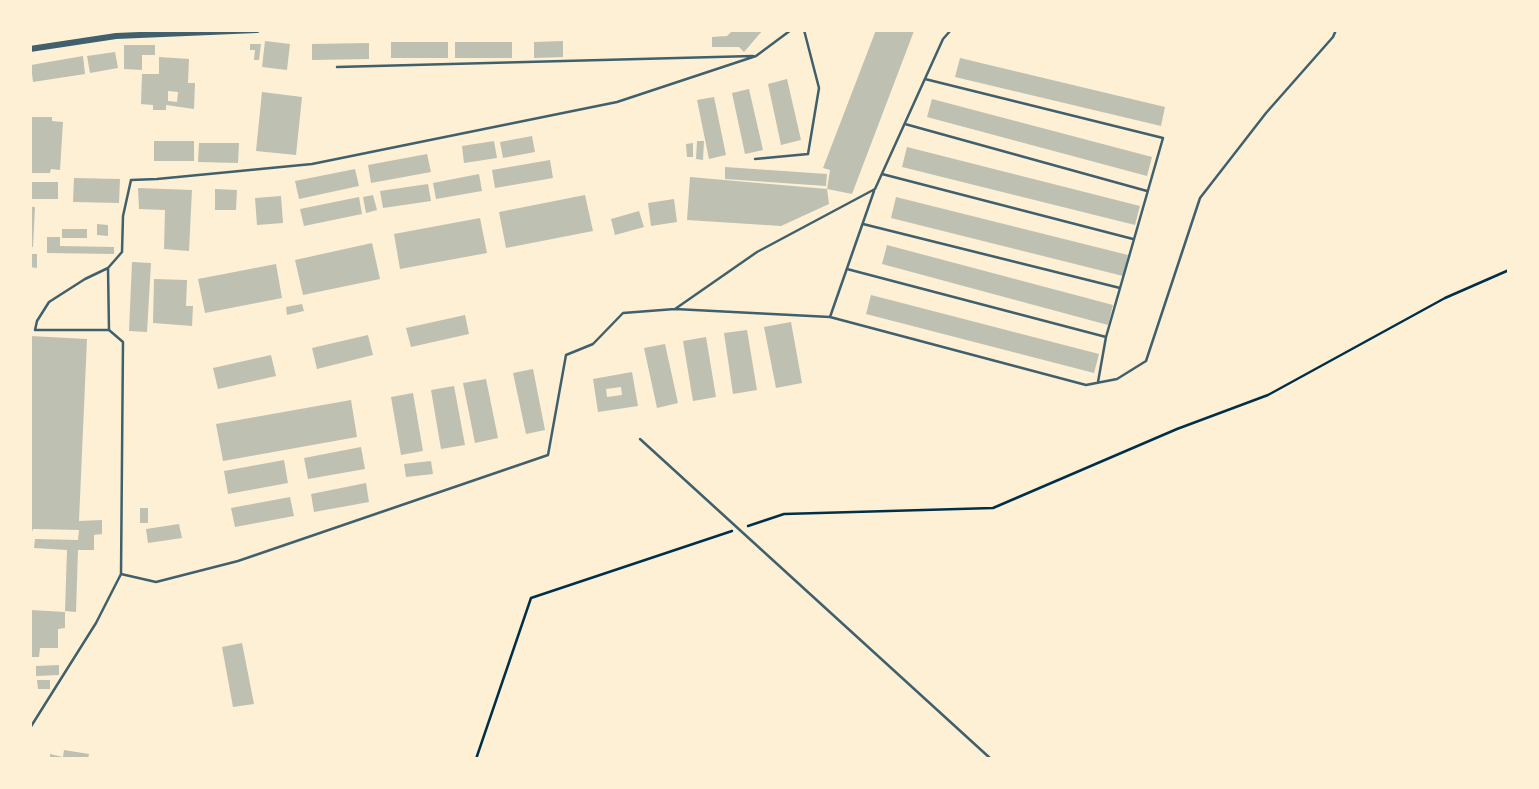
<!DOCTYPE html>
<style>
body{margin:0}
#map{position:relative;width:1539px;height:789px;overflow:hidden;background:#fdf0d5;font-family:"Crimson Pro",serif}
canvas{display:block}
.frame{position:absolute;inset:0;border:32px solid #fdf0d5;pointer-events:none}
</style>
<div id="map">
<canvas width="1539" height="789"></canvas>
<div class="frame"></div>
</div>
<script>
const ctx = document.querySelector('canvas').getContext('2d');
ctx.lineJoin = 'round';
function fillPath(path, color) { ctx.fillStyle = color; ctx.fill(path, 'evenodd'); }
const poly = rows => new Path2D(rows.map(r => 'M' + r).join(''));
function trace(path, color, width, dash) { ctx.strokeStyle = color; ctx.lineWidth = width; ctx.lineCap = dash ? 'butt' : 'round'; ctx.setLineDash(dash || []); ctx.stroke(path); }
fillPath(poly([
 [733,30,763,30,744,52,739,47,712,47,712,37,727,36],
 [876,30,914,31,852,194,827,189,829,204,781,226,687,220,690,177,827,189,830,170,823,168],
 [265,41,290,44,287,70,262,67],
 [563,41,563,57,534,58,534,42],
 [391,42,448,42,448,58,391,58],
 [455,42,512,42,512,58,455,58],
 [369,43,369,59,312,60,312,44],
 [250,44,261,44,259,60,254,60,255,50,250,50],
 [124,45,155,45,155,55,142,55,142,70,124,69],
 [115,52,118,68,90,73,87,56],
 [83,56,85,74,33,82,31,65],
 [159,57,189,59,188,83,195,83,194,109,166,105,166,110,153,110,153,105,141,104,142,74,159,74],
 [168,91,178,92,177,102,168,101],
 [960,58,1165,107,1161,126,955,77],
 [787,79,801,140,781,145,768,84],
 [749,89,763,150,745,154,732,93],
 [262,92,302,97,296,155,256,151],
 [714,97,726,155,709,159,697,100],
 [932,99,1152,157,1147,176,927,117],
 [30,117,52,117,52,121,63,122,60,170,51,169,50,173,30,173],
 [532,136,535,152,503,158,500,142],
 [154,141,194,141,194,161,154,161],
 [494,141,497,158,464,163,462,146],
 [697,141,704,141,703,160,696,159],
 [199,143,239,143,238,163,198,162],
 [693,143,693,157,687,157,686,144],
 [907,147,1140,206,1135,225,902,167],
 [427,154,431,172,371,183,368,165],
 [550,160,553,178,495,188,492,170],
 [725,167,827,174,826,186,725,179],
 [355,169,359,186,299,199,295,181],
 [479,174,482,191,436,199,433,183],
 [74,178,120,179,119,203,73,202],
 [30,182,58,182,58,199,30,199],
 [428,184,431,201,383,208,380,191],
 [138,188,192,190,189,251,164,249,165,210,139,209],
 [215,189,237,190,236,210,215,210],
 [373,195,377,210,366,213,363,197],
 [585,195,593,231,506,248,499,212],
 [281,196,283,223,257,225,255,198],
 [359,197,362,214,304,226,300,209],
 [896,197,1128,255,1123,276,891,218],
 [674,199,677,222,651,226,648,203],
 [30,207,35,207,33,247,30,247],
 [639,211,644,227,615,235,611,219],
 [480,218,487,253,400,269,394,234],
 [97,224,108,225,108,236,97,235],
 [62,229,87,229,87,238,62,238],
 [47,237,60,237,60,246,114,247,114,254,47,253],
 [372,243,380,279,303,295,295,260],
 [887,245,1113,305,1108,325,882,264],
 [30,254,37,254,37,268,30,267],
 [132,262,151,263,147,332,129,331],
 [276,264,282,298,205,313,198,279],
 [154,279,187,280,186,306,193,306,192,326,153,323],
 [871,295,1099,354,1094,373,866,314],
 [302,304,304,311,287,315,286,307],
 [465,315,469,334,411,347,406,328],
 [791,322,802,383,776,388,764,327],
 [747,330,757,390,733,394,724,333],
 [368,335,373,355,317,369,312,348],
 [30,336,87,339,79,521,102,520,102,534,94,535,94,550,78,550,76,612,65,611,67,550,34,548,35,539,78,540,79,530,33,529,32,532,30,532],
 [706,337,716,397,693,401,683,341],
 [665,344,678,403,657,408,644,348],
 [271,355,276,376,218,389,213,368],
 [533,369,545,430,526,434,513,373],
 [632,372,638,406,598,412,593,379],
 [621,387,622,395,607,397,606,389],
 [486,379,498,438,475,443,463,383],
 [454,386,465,445,441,449,431,390],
 [413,393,423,451,401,455,391,397],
 [351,400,357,437,223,461,216,424],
 [361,447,365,469,308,479,304,458],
 [284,460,288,483,228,494,224,471],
 [431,461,433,474,406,477,404,464],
 [366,483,369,502,314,512,311,494],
 [290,497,294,516,235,527,231,508],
 [140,508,148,508,148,523,140,523],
 [179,524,182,538,148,543,146,529],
 [31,610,65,612,65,628,58,629,58,648,40,648,39,657,30,657],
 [242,643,254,704,233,707,222,647],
 [59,665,59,675,36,676,36,666],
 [37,680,50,680,50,689,38,689],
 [64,750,89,754,88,759,50,759,50,754,63,757]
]), '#bec0b2');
trace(poly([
 [748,526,784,514,993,508,1177,429,1268,395,1445,298,1509,270],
 [476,759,531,598,732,531]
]), '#003049', 2.5);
trace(poly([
 [337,67,753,56],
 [925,79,1163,138,1106,337],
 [905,124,1147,191],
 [755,159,808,154,819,88,804,30],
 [882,174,1133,239],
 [863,224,1120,288],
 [108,268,109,330],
 [847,269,1106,337,1098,382],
 [675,309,757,252,875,189,943,39,951,30],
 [830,317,874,191],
 [640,439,991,759],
 [121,574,156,582,238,561,548,455,566,355,593,344,623,313,675,309,830,317,1086,385,1117,379,1146,361,1200,198,1266,113,1333,37,1336,30],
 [30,728,96,623,121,574,123,342,109,330,35,330,37,321,49,302,85,279,108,268,122,252,123,216,131,180,157,179,312,164,617,102,756,56,791,30]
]), '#3f606c', 2.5);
trace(poly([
 [30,49,116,36,257,30]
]), '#3f606c', 6);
</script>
